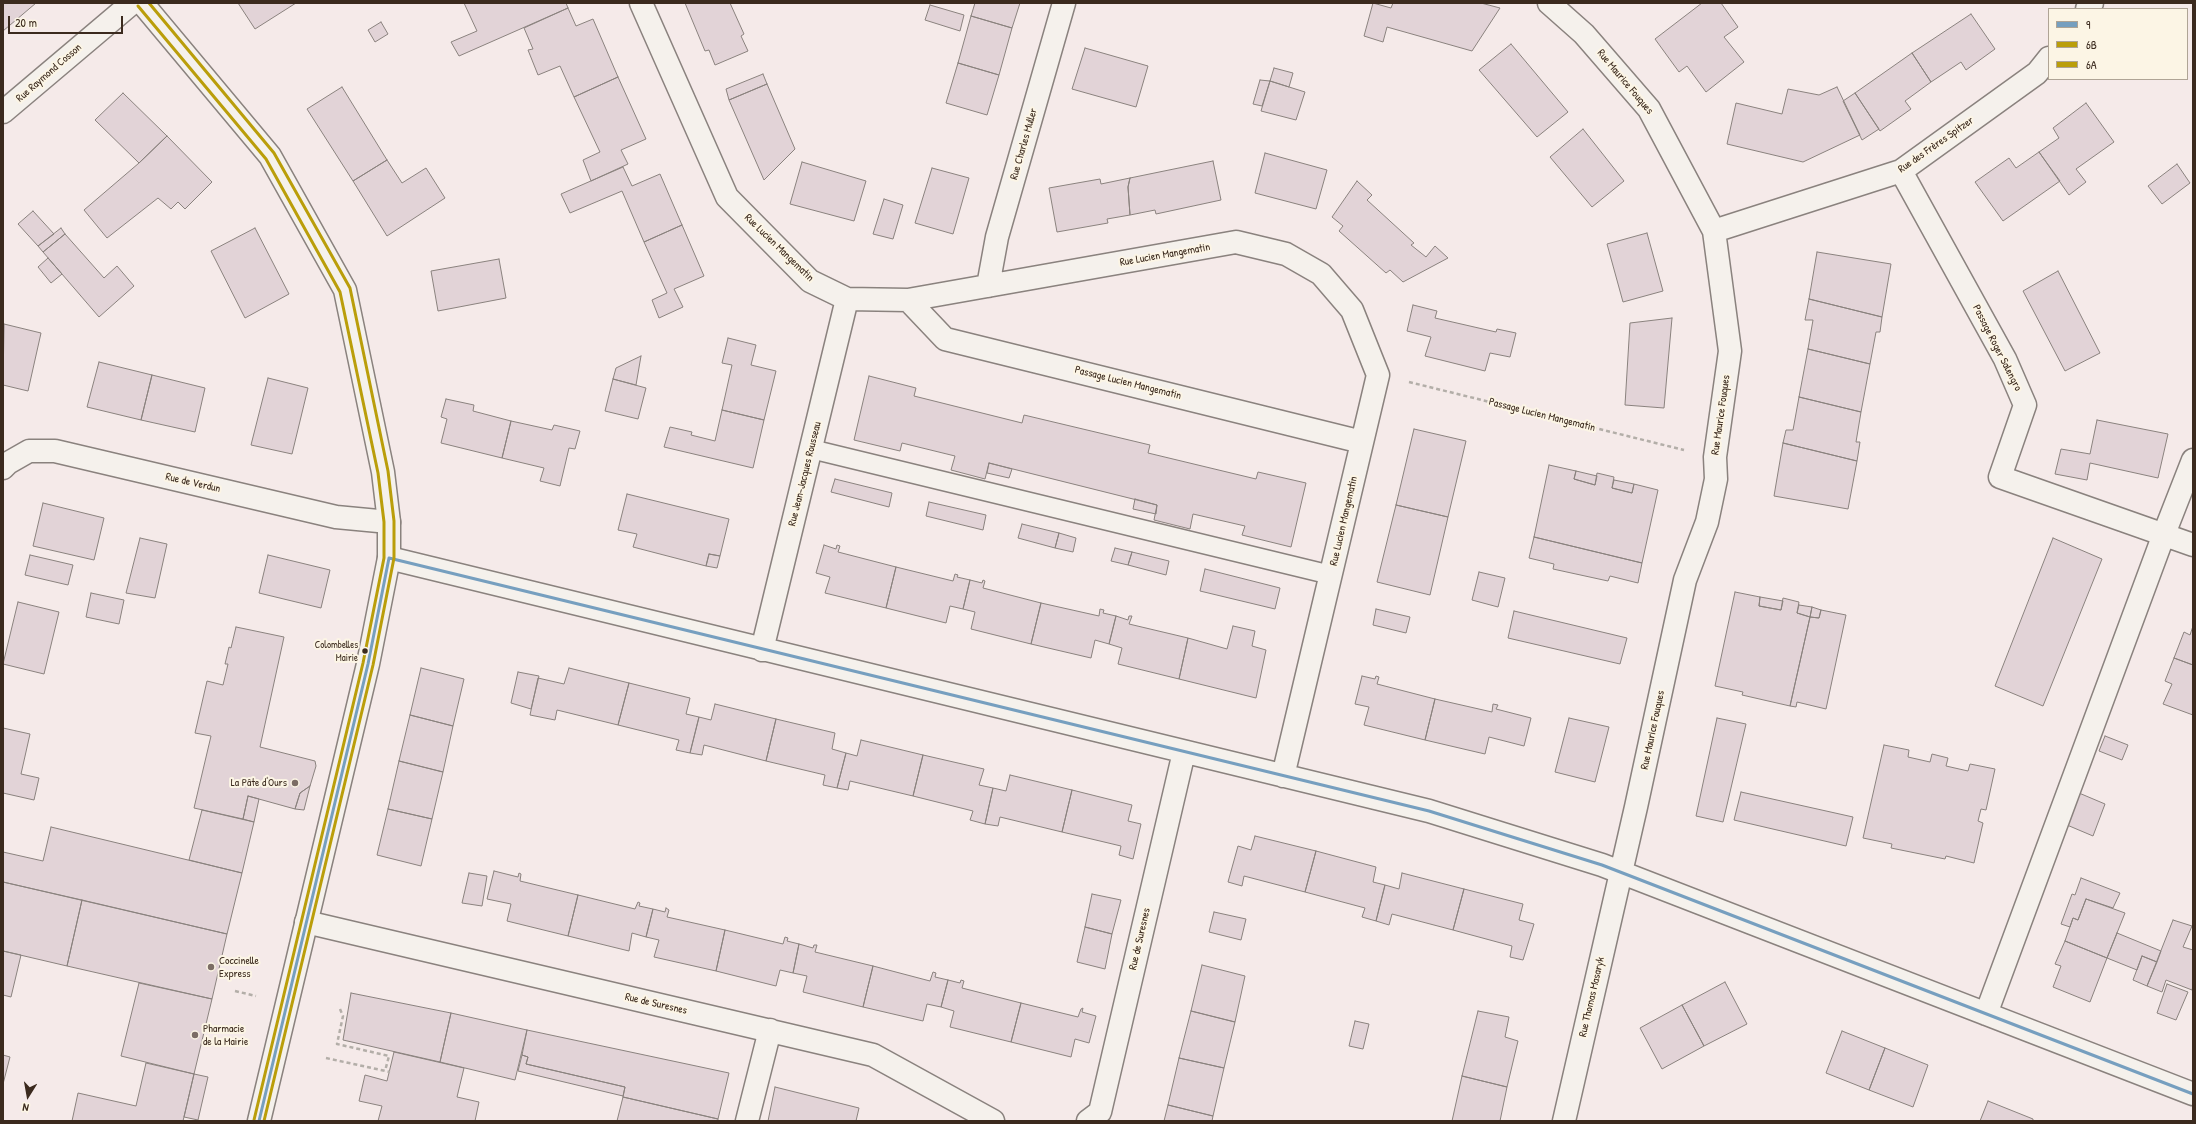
<!DOCTYPE html>
<meta charset="utf-8">
<style>
body{margin:0}
#map{position:relative;width:2196px;height:1124px;overflow:hidden;background:#f5eae9;font-family:"Patrick Hand",sans-serif}
canvas{display:block}
.frame{position:absolute;inset:0;border:4px solid #3b2a1e;pointer-events:none}
.legend{position:absolute;left:2048px;top:8px;width:140px;height:72px;box-sizing:border-box;background:#fcf5e5;border:1px solid #afa495;margin:0;padding:5px 7px;list-style:none;font-size:12px;color:#3b2a1e}
.legend li{display:flex;align-items:center;gap:8px;height:20px}
.legend b{width:20px;border:1px solid #afa495}
.north{position:absolute;left:8px;top:1076px;width:40px;height:40px;-webkit-text-stroke:3px #fcf5e5;paint-order:stroke;rotate:191deg;font-size:11px;font-weight:700;line-height:16px;text-align:center;color:#3b2a1e}
.north::after{content:'';display:block;margin:auto;width:14px;height:18px;background:#3b2a1e;clip-path:polygon(50% 0,100% 100%,50% 72%,0 100%)}
.scale{position:absolute;left:8px;top:16px;width:115px;height:18px;box-sizing:border-box;border:2px solid #3b2a1e;border-top:0;padding-left:5px;font-size:12px;line-height:14px;white-space:nowrap;color:#3b2a1e;-webkit-text-stroke:3px #fcf5e5;paint-order:stroke}
</style>
<div id="map">
<canvas width="2196" height="1124"></canvas>
<div class="frame"></div>
<ul class="legend">
<li><b style="height:5px;background:#769fbf"></b>9</li>
<li><b style="height:5px;background:#ba9e0a"></b>6B</li>
<li><b style="height:5px;background:#ba9e0a"></b>6A</li>
</ul>
<div class="north">N</div>
<div class="scale">20 m</div>
</div>
<script>
const ctx = document.querySelector('canvas').getContext('2d');
ctx.lineJoin = 'round';
function fillPath(path, color) { ctx.fillStyle = color; ctx.fill(path, 'evenodd'); }
const poly = rows => new Path2D(rows.map(r => 'M' + r).join(''));
function trace(path, color, width, dash) { ctx.strokeStyle = color; ctx.lineWidth = width; ctx.lineCap = dash ? 'butt' : 'round'; ctx.setLineDash(dash || []); ctx.stroke(path); }
function label(font, color, halo, rows, align = 'center') {
  ctx.font = font + ' "Patrick Hand",sans-serif'; ctx.lineWidth = 4; ctx.setLineDash([]); ctx.textBaseline = 'middle'; ctx.strokeStyle = halo; ctx.fillStyle = color; for (const [text, x, y, turn = 0] of rows) {
    ctx.save(); ctx.translate(x, y); ctx.rotate((+turn || 0) * Math.PI / 180); ctx.textAlign = isNaN(turn) ? turn : align; if (halo) ctx.strokeText(text, 0, 0); ctx.fillText(text, 0, 0); ctx.restore();
  }
}
const building = poly([
 [3,3,36,3,3,31,3,3],
 [238,3,296,3,255,29,238,3],
 [464,3,566,3,568,8,459,56,451,42,477,31,464,3],
 [685,3,730,3,744,34,741,36,748,51,715,65,709,50,705,51,685,3],
 [975,3,1020,3,1012,28,971,16,975,3],
 [1373,3,1391,8,1393,3,1481,3,1500,8,1472,51,1387,27,1383,42,1364,36,1373,3],
 [1702,3,1721,3,1738,27,1724,37,1744,62,1706,92,1687,66,1679,72,1655,39,1702,3],
 [930,5,964,15,960,31,925,20,930,5],
 [568,8,576,26,593,19,618,77,574,97,560,66,538,75,528,50,533,49,524,28,568,8],
 [1971,14,1995,49,1966,70,1961,62,1931,82,1912,53,1971,14],
 [971,16,1012,28,999,75,958,63,971,16],
 [381,22,388,34,375,42,368,30,381,22],
 [1511,44,1568,112,1537,137,1479,70,1511,44],
 [1085,48,1148,66,1136,107,1072,89,1085,48],
 [1912,53,1931,82,1905,101,1911,109,1880,131,1855,93,1912,53],
 [958,63,999,75,987,115,946,103,958,63],
 [1274,68,1293,73,1289,87,1270,81,1274,68],
 [763,74,767,84,729,100,726,89,763,74],
 [618,77,646,139,621,150,628,164,591,181,583,160,600,152,574,97,618,77],
 [1260,80,1270,81,1262,106,1253,104,1260,80],
 [1270,81,1305,92,1296,120,1261,111,1270,81],
 [767,84,795,149,764,180,729,100,767,84],
 [342,87,387,160,353,181,307,109,342,87],
 [1837,87,1860,135,1803,162,1727,144,1736,103,1782,114,1788,89,1819,95,1837,87],
 [123,93,167,136,139,163,95,120,123,93],
 [1855,93,1879,129,1862,140,1843,101,1855,93],
 [2086,103,2114,142,2076,169,2086,182,2069,195,2039,152,2059,138,2053,128,2086,103],
 [1583,129,1624,181,1592,207,1550,157,1583,129],
 [167,136,212,182,185,209,178,202,171,209,158,198,107,238,84,210,139,163,167,136],
 [2039,152,2060,181,2003,221,1975,182,2009,158,2016,168,2039,152],
 [1265,153,1327,170,1316,209,1255,193,1265,153],
 [387,160,402,183,426,168,445,198,387,236,353,181,387,160],
 [1213,161,1221,200,1156,214,1155,210,1130,215,1128,187,1130,178,1213,161],
 [802,162,866,181,854,221,790,204,802,162],
 [2177,164,2190,183,2162,204,2148,186,2177,164],
 [623,167,632,186,660,174,682,225,644,242,622,191,570,213,561,194,623,167],
 [932,168,969,178,953,234,915,223,932,168],
 [1130,178,1128,187,1130,215,1107,219,1108,223,1057,232,1049,188,1100,179,1101,184,1130,178],
 [1357,181,1372,195,1367,200,1414,243,1411,245,1426,257,1435,246,1448,258,1403,282,1390,270,1386,273,1339,231,1343,226,1332,217,1357,181],
 [884,199,903,205,893,239,873,234,884,199],
 [33,211,54,234,38,246,18,224,33,211],
 [682,225,704,276,674,289,683,307,659,318,652,300,667,293,644,242,682,225],
 [61,228,65,234,43,252,38,246,61,228],
 [255,228,289,294,245,318,211,251,255,228],
 [1647,233,1663,291,1623,302,1607,244,1647,233],
 [65,234,104,278,117,266,134,286,99,317,43,252,65,234],
 [1817,252,1891,264,1882,317,1809,299,1817,252],
 [48,258,62,274,51,283,38,267,48,258],
 [499,259,506,298,438,311,431,271,499,259],
 [2058,271,2100,353,2065,371,2023,291,2058,271],
 [1809,299,1882,317,1880,332,1876,332,1870,364,1808,349,1813,320,1805,320,1809,299],
 [1413,305,1437,311,1435,318,1496,332,1497,329,1516,333,1510,357,1490,353,1485,371,1425,356,1431,337,1407,331,1413,305],
 [1672,318,1664,408,1625,405,1630,323,1672,318],
 [4,324,41,333,28,391,3,385,4,324],
 [728,338,756,345,751,365,776,371,764,420,722,410,732,365,722,363,728,338],
 [1808,349,1870,364,1861,412,1799,397,1808,349],
 [641,356,636,385,613,379,616,368,641,356],
 [99,362,152,375,141,420,87,407,99,362],
 [152,375,205,388,195,432,141,420,152,375],
 [869,376,916,388,914,396,1022,423,1024,415,1150,445,1148,453,1256,479,1258,472,1306,483,1291,547,1242,535,1245,526,1193,514,1190,529,1154,520,1157,505,989,463,985,479,951,470,955,456,902,443,900,451,854,440,869,376],
 [268,378,308,388,292,454,251,445,268,378],
 [613,379,646,388,638,419,605,411,613,379],
 [1799,397,1861,412,1856,442,1860,442,1857,461,1783,443,1786,430,1793,430,1799,397],
 [446,399,474,405,473,411,511,421,502,458,441,443,447,419,441,417,446,399],
 [722,410,764,420,753,468,664,447,670,427,692,432,691,435,715,441,722,410],
 [2097,420,2168,434,2158,478,2090,463,2087,480,2055,474,2061,449,2090,454,2097,420],
 [511,421,552,430,554,425,580,431,575,449,569,448,560,486,540,481,544,468,502,458,511,421],
 [1414,429,1466,441,1448,517,1396,505,1414,429],
 [1783,443,1857,461,1848,509,1774,496,1783,443],
 [989,463,1012,469,1009,478,987,473,989,463],
 [1549,465,1576,471,1574,479,1595,485,1597,473,1614,477,1612,488,1632,493,1634,484,1658,490,1642,563,1534,537,1549,465],
 [1576,471,1597,476,1595,485,1574,479,1576,471],
 [835,479,892,493,889,507,831,492,835,479],
 [1614,480,1634,484,1632,493,1612,488,1614,480],
 [627,494,729,519,720,556,709,554,706,566,633,547,637,534,618,530,627,494],
 [1135,499,1157,505,1156,514,1133,509,1135,499],
 [929,502,986,515,983,530,926,516,929,502],
 [43,503,104,518,94,560,33,546,43,503],
 [1396,505,1448,517,1430,595,1377,582,1396,505],
 [1022,524,1059,533,1055,548,1018,538,1022,524],
 [1059,533,1076,538,1073,552,1055,548,1059,533],
 [1534,537,1642,563,1638,583,1610,576,1608,581,1553,569,1554,564,1529,558,1534,537],
 [140,538,167,544,155,598,126,593,140,538],
 [2053,538,2102,559,2043,706,1995,686,2053,538],
 [824,545,836,549,837,545,840,546,838,552,896,567,886,608,825,593,830,577,816,573,824,545],
 [1115,548,1132,552,1128,565,1111,561,1115,548],
 [1132,552,1169,561,1166,575,1128,565,1132,552],
 [709,554,720,556,717,568,706,566,709,554],
 [30,555,73,565,68,585,25,575,30,555],
 [268,555,330,570,321,608,259,593,268,555],
 [896,567,953,581,955,574,958,575,957,577,970,580,963,609,950,606,946,623,886,608,896,567],
 [1205,569,1280,588,1275,609,1200,591,1205,569],
 [1479,572,1505,578,1498,607,1472,600,1479,572],
 [970,580,982,583,983,580,985,581,983,588,1041,603,1031,644,971,629,975,612,963,609,970,580],
 [1735,592,1760,597,1759,606,1781,610,1783,598,1799,602,1797,613,1810,617,1790,706,1742,695,1743,692,1715,686,1735,592],
 [91,593,124,600,119,624,86,617,91,593],
 [1760,597,1783,601,1781,610,1759,606,1760,597],
 [18,602,59,612,44,674,3,664,18,602],
 [1041,603,1099,616,1100,609,1104,610,1103,613,1116,616,1109,644,1095,640,1091,658,1031,644,1041,603],
 [1799,605,1812,607,1810,617,1797,613,1799,605],
 [1812,607,1821,610,1819,618,1810,617,1812,607],
 [1376,609,1410,617,1406,633,1373,625,1376,609],
 [1821,610,1846,615,1826,709,1797,702,1796,707,1790,706,1810,617,1819,618,1821,610],
 [1514,611,1627,638,1620,664,1508,638,1514,611],
 [1116,616,1128,620,1129,616,1132,616,1129,624,1188,638,1179,679,1118,664,1122,648,1109,644,1116,616],
 [1233,626,1255,631,1252,646,1266,650,1256,698,1179,679,1188,638,1227,649,1233,626],
 [2193,626,2193,665,2174,658,2184,632,2190,635,2193,626],
 [236,627,284,637,260,747,315,761,316,766,310,786,300,793,295,809,248,796,243,819,194,808,211,736,195,733,207,681,223,685,228,664,225,664,229,647,231,648,236,627],
 [2174,658,2193,665,2193,715,2163,704,2172,684,2165,681,2174,658],
 [421,668,464,679,453,726,410,715,421,668],
 [569,668,629,683,618,725,557,710,555,720,530,715,538,678,564,684,569,668],
 [518,672,539,676,531,709,511,703,518,672],
 [1362,676,1375,679,1376,676,1379,677,1377,684,1435,699,1425,740,1364,725,1369,707,1355,704,1362,676],
 [629,683,690,698,686,714,699,717,690,753,676,750,679,740,618,725,629,683],
 [1435,699,1492,712,1493,704,1498,705,1496,709,1531,718,1524,746,1489,737,1485,754,1425,740,1435,699],
 [715,704,776,719,766,761,704,745,702,755,690,753,699,717,711,720,715,704],
 [410,715,453,726,443,772,399,761,410,715],
 [1569,718,1609,727,1595,782,1555,772,1569,718],
 [1717,718,1746,724,1723,822,1696,816,1717,718],
 [776,719,835,733,832,749,846,753,837,788,823,785,825,775,766,761,776,719],
 [3,728,30,734,21,774,39,778,34,800,3,793,3,728],
 [2105,736,2128,745,2122,760,2099,751,2105,736],
 [861,740,923,755,913,796,850,781,848,790,837,788,846,753,857,756,861,740],
 [1884,745,1909,750,1908,757,1930,762,1932,754,1948,758,1946,766,1968,771,1970,764,1995,769,1986,810,1981,809,1978,821,1983,823,1974,863,1946,856,1945,859,1891,848,1892,844,1863,838,1884,745],
 [923,755,984,769,979,785,993,788,985,824,970,820,973,811,913,796,923,755],
 [399,761,443,772,432,819,388,809,399,761],
 [1010,775,1072,790,1062,832,1000,817,998,826,985,824,993,788,1006,791,1010,775],
 [310,786,304,810,295,809,300,793,310,786],
 [1072,790,1132,805,1128,821,1141,824,1133,859,1119,855,1121,846,1062,832,1072,790],
 [1741,792,1853,817,1846,846,1734,820,1741,792],
 [2079,793,2105,804,2093,836,2067,825,2079,793],
 [248,796,259,799,254,822,243,819,248,796],
 [388,809,432,819,421,866,377,855,388,809],
 [202,810,254,822,242,873,189,860,202,810],
 [51,827,242,873,227,934,3,882,3,852,43,861,51,827],
 [1255,836,1316,851,1305,892,1244,876,1242,886,1228,882,1238,846,1251,850,1255,836],
 [1316,851,1376,867,1373,882,1385,885,1376,921,1362,917,1365,908,1305,892,1316,851],
 [494,871,518,877,519,873,521,874,520,881,578,895,568,936,507,921,511,904,487,899,494,871],
 [469,873,487,876,482,906,462,903,469,873],
 [1402,873,1464,889,1453,930,1392,914,1389,925,1376,921,1385,885,1399,889,1402,873],
 [2081,878,2120,893,2113,908,2086,899,2078,920,2073,918,2070,927,2061,924,2072,894,2075,895,2081,878],
 [3,882,82,900,67,966,3,951,3,882],
 [1464,889,1523,904,1519,920,1534,924,1523,960,1510,957,1512,946,1453,930,1464,889],
 [1092,894,1121,900,1112,934,1085,927,1092,894],
 [578,895,635,909,638,902,640,903,639,906,653,909,646,937,632,933,629,951,568,936,578,895],
 [2086,899,2125,913,2107,958,2065,941,2073,918,2078,920,2086,899],
 [82,900,227,934,212,999,67,966,82,900],
 [666,908,669,910,667,917,725,930,716,971,654,957,659,940,646,937,653,909,665,912,666,908],
 [1214,912,1246,919,1241,940,1209,932,1214,912],
 [2173,920,2192,926,2183,947,2193,950,2193,986,2192,990,2166,980,2162,992,2147,986,2173,920],
 [1085,927,1112,934,1105,969,1077,962,1085,927],
 [725,930,783,944,785,937,788,938,787,941,799,944,793,973,780,970,776,986,716,971,725,930],
 [2117,933,2161,951,2157,962,2142,956,2137,970,2107,958,2117,933],
 [2065,941,2107,958,2090,1002,2053,987,2061,966,2055,964,2065,941],
 [799,944,813,948,814,945,817,945,815,952,873,966,863,1007,803,992,807,976,793,973,799,944],
 [3,951,21,955,11,997,3,995,3,951],
 [2142,956,2157,962,2147,986,2133,980,2142,956],
 [1202,965,1245,976,1235,1022,1191,1011,1202,965],
 [873,966,930,981,933,972,936,973,935,977,948,980,941,1007,927,1004,923,1021,863,1007,873,966],
 [948,980,960,983,961,980,964,981,962,988,1021,1003,1011,1042,950,1027,954,1011,941,1007,948,980],
 [1725,982,1747,1024,1704,1046,1682,1005,1725,982],
 [139,983,212,999,194,1074,121,1056,139,983],
 [2167,984,2188,992,2176,1020,2157,1013,2167,984],
 [351,993,451,1013,440,1062,343,1040,351,993],
 [1021,1003,1078,1017,1081,1009,1083,1008,1082,1012,1096,1016,1089,1043,1075,1039,1071,1057,1011,1042,1021,1003],
 [1682,1005,1704,1046,1662,1069,1640,1028,1682,1005],
 [1191,1011,1235,1022,1224,1068,1179,1058,1191,1011],
 [1478,1011,1509,1017,1505,1037,1518,1041,1507,1087,1462,1076,1478,1011],
 [451,1013,527,1030,515,1080,440,1062,451,1013],
 [1355,1021,1369,1024,1363,1049,1349,1046,1355,1021],
 [527,1030,729,1073,718,1119,623,1097,625,1087,526,1064,528,1057,522,1055,527,1030],
 [1842,1031,1885,1048,1869,1090,1826,1073,1842,1031],
 [1885,1048,1928,1065,1913,1107,1869,1090,1885,1048],
 [394,1052,464,1068,457,1097,479,1102,475,1121,378,1121,382,1106,359,1101,365,1075,387,1081,394,1052],
 [3,1055,10,1057,3,1084,3,1055],
 [522,1055,528,1057,526,1064,625,1087,623,1096,518,1071,522,1055],
 [1179,1058,1224,1068,1213,1116,1168,1105,1179,1058],
 [146,1063,194,1074,183,1121,72,1121,78,1093,136,1106,146,1063],
 [194,1074,208,1077,198,1120,184,1117,194,1074],
 [1462,1076,1507,1087,1500,1121,1452,1121,1462,1076],
 [775,1087,859,1108,856,1121,768,1121,775,1087],
 [623,1097,718,1119,718,1121,617,1121,623,1097],
 [1988,1101,2033,1119,2033,1121,1980,1121,1988,1101],
 [1168,1105,1213,1116,1212,1121,1164,1121,1168,1105]
]);
fillPath(building, '#e2d3d7');
trace(building, '#8a827e', 1);
const service = poly([
 [811,449,1331,575]
]);
const minor = poly([
 [641,3,727,197,810,281,847,299,908,300,1236,242,1286,254,1321,274,1352,310,1378,375,1283,776],
 [1549,3,1584,34,1649,109,1714,231,1730,351,1715,457,1716,479,1707,522,1685,580,1636,807,1564,1121],
 [2087,9,2092,3],
 [3,112,132,3],
 [1901,171,2005,359,2025,405,2000,477,2193,545],
 [1714,231,1901,171,2037,73,2049,58],
 [988,286,997,237,1064,3],
 [908,300,945,339,1362,442],
 [3,468,8,463,29,451,55,451,336,517,389,522],
 [389,558,1429,811,1602,865,2193,1094],
 [762,650,847,299],
 [306,922,873,1055,993,1121],
 [1986,1014,2164,534,2193,460],
 [747,1121,770,1030],
 [1088,1121,1100,1112,1184,752]
]);
const tertiary = poly([
 [142,3,270,156,345,290,383,472,389,522,389,558,368,664,259,1121]
]);
trace(service, '#8a827e', 21);
trace(minor, '#8a827e', 25);
trace(tertiary, '#8a827e', 25);
trace(poly([
 [1409,382,1684,450],
 [235,991,256,996],
 [340,1009,343,1016,337,1044,389,1056,385,1071],
 [326,1058,390,1072]
]), '#b3aea8', 2.5, [4, 3]);
trace(service, '#f5f1ec', 18);
trace(minor, '#f5f1ec', 22);
trace(tertiary, '#f5f1ec', 22);
trace(poly([
 [389,558,1429,811,1602,865,2193,1094],
 [259,1121,368,664,389,558]
]), '#769fbf', 3);
trace(poly([
 [138,6,266,159,340,292,378,473,384,522,384,558,363,663,254,1120]
]), '#ba9e0a', 3);
trace(poly([
 [149,3,274,153,350,288,388,471,394,521,394,558,373,665,264,1121]
]), '#ba9e0a', 3);
for (const [x, y, r, color] of [
 [365,651,3.5,"#3b2a1e"],
 [295,783,4,"#7c6d65"],
 [211,967,4,"#7c6d65"],
 [195,1035,4,"#7c6d65"]
]) { const dot = new Path2D(); dot.arc(x, y, r, 0, 2 * Math.PI); ctx.fillStyle = color; ctx.fill(dot); trace(dot, '#fcf5e5', 1.5); }
label('10px', '#3b2a1e', '#fcf5e5', [
 ["Colombelles",358,645],
 ["Mairie",358,658]
], 'right');
label('11px', '#3b2a1e', '#fcf5e5', [
 ["Rue Raymond Cosson",49,73,-41],
 ["Rue Maurice Fouques",1625,82,50],
 ["Rue Charles Muller",1024,144,-74],
 ["Rue des Frères Spitzer",1936,145,-35],
 ["Rue Lucien Mangematin",779,248,44],
 ["Rue Lucien Mangematin",1165,255,-10],
 ["Passage Roger Salengro",1997,348,63],
 ["Passage Lucien Mangematin",1128,383,14],
 ["Passage Lucien Mangematin",1542,415,14],
 ["Rue Maurice Fouques",1721,415,-82],
 ["Rue Jean-Jacques Rousseau",805,474,-76],
 ["Rue de Verdun",193,483,13],
 ["Rue Lucien Mangematin",1344,521,-77],
 ["Rue Maurice Fouques",1653,730,-78],
 ["Rue de Suresnes",1140,939,-77],
 ["Rue Thomas Masaryk",1592,997,-77],
 ["Rue de Suresnes",656,1004,13]
]);
label('11px', '#3b2a1e', '#fcf5e5', [
 ["La Pâte d'Ours",287,783,"right"],
 ["Coccinelle",219,961],
 ["Express",219,974],
 ["Pharmacie",203,1029],
 ["de la Mairie",203,1042]
], 'left');
</script>
